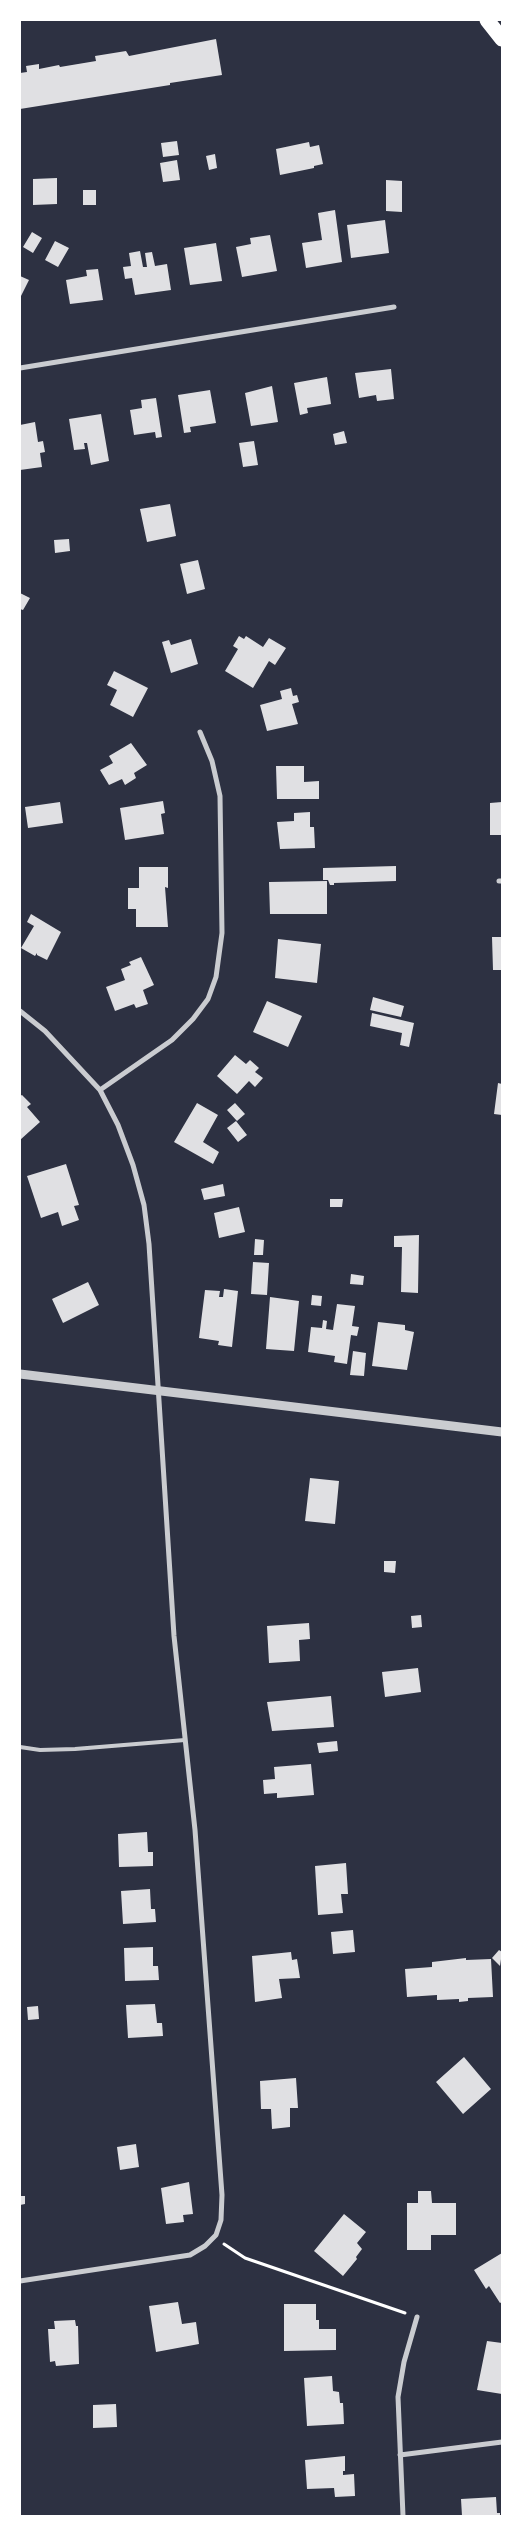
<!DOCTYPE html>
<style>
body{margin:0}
#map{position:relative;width:522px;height:2536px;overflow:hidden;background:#2d3142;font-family:Arial,sans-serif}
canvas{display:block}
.frame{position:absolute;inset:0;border:21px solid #fff;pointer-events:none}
</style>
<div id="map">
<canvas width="522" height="2536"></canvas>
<div class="frame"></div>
</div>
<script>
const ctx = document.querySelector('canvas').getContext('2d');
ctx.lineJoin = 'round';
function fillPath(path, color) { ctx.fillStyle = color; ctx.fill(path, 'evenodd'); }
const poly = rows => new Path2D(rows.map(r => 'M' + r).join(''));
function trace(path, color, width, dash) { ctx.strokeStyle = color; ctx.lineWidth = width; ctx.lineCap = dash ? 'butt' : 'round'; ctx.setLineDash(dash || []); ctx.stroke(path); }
fillPath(poly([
 [216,39,222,75,170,83,170,85,20,109,20,73,27,72,26,66,39,64,39,69,59,65,60,67,96,61,95,56,126,51,129,56],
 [177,141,179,155,163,157,161,143],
 [309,142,310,147,319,145,323,164,314,166,314,168,280,175,276,149],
 [215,154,217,168,209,170,206,156],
 [177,160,180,180,163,182,160,163],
 [57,178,57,204,33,205,33,179],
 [386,180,402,181,402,212,386,211],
 [83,190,96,190,96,205,83,205],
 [335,210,342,262,306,268,302,243,322,240,318,213],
 [385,220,389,253,351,258,347,225],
 [32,232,42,238,33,253,23,247],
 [270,235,277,271,242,277,236,247,251,244,250,238],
 [55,241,69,248,58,267,45,260],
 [216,243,222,281,190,285,184,248],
 [140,251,143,267,147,267,145,253,152,252,155,266,167,264,171,290,135,295,132,278,125,279,123,267,131,266,129,253],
 [98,269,103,300,70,304,66,280,87,276,86,270],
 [20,276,29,280,20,298],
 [391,369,394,399,377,401,376,395,359,398,355,373],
 [327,377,331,404,307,408,308,413,300,415,294,383],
 [272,386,278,422,251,426,245,393],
 [210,390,216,423,190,427,191,432,184,433,178,395],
 [156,398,162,437,156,438,155,432,134,435,130,410,142,408,141,400],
 [101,414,109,461,91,465,87,443,84,443,85,449,74,450,69,419],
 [35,422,38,442,43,441,45,452,40,453,42,467,20,470,20,425],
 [344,431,347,443,335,445,333,434],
 [254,441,258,465,243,467,239,443],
 [170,504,176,536,147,542,140,509],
 [69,539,70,551,55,553,54,540],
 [198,560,205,589,187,594,180,564],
 [20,593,30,598,23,610,20,609],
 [239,636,244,639,246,636,263,647,269,638,286,648,275,665,269,661,253,688,225,671,238,649,233,646],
 [191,639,198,664,171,673,162,642,169,640,171,645],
 [114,671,148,688,133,717,110,705,117,690,107,685],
 [291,688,293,696,297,695,299,702,292,704,298,724,267,731,260,705,282,699,280,691],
 [131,743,147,765,134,773,136,778,125,785,122,779,109,785,100,770,113,763,109,756],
 [276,766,304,766,304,782,319,781,319,799,277,799],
 [163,801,165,813,161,814,164,834,125,840,120,808],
 [60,802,63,823,28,828,25,807],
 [502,802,502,835,490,835,490,803],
 [310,812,310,827,314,827,315,848,280,849,277,822,294,821,294,813],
 [396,866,396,881,334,883,334,885,330,885,328,880,323,880,323,868],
 [139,867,168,867,168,888,165,887,168,927,136,927,136,909,128,909,128,888,139,888],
 [327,881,327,914,270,914,269,882],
 [31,914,61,932,47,960,37,955,37,953,35,956,21,948,34,926,27,922],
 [492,937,502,937,502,970,493,970],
 [278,939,321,944,317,983,275,978],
 [141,957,154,985,143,990,148,1004,136,1008,134,1004,115,1011,106,987,125,980,121,969,131,965,129,962],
 [373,997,404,1006,401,1017,370,1010],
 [267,1001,302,1016,288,1047,253,1032],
 [372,1013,414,1023,409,1047,400,1045,402,1033,370,1026],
 [235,1055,246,1064,250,1060,259,1068,255,1072,263,1078,255,1087,249,1081,237,1094,217,1076],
 [498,1083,502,1084,502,1115,494,1114],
 [22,1095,31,1104,27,1107,40,1122,20,1140,20,1096],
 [197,1103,218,1115,203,1142,219,1152,213,1164,174,1142],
 [235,1103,245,1114,237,1121,227,1110],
 [236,1121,247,1135,238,1142,227,1128],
 [66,1164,79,1205,74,1206,79,1220,62,1226,58,1212,41,1218,27,1176],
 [223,1184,225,1196,204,1200,201,1189],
 [330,1199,343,1199,342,1207,330,1207],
 [239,1207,245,1232,219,1238,214,1213],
 [419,1235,418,1293,401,1292,402,1247,394,1247,394,1236],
 [255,1239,264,1240,263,1255,254,1255],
 [253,1262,269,1263,267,1295,251,1294],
 [351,1274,364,1276,363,1285,350,1284],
 [88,1282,99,1305,63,1323,52,1299],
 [224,1289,238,1291,232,1347,218,1345,219,1341,199,1338,205,1290,220,1291,219,1297,223,1297],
 [312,1295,322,1296,321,1306,311,1305],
 [270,1297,299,1301,294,1351,266,1349],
 [337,1304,355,1306,352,1326,359,1327,357,1336,351,1335,347,1364,334,1362,335,1356,308,1352,311,1327,322,1328,323,1320,327,1321,326,1329,333,1330],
 [378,1322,405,1325,405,1330,414,1332,407,1370,372,1366],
 [353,1351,366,1353,364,1376,350,1375],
 [310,1478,339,1481,335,1524,305,1521],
 [384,1561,396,1561,395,1573,384,1572],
 [421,1615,422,1627,412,1628,411,1616],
 [309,1623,310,1639,299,1640,300,1661,269,1663,267,1626],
 [418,1668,421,1692,385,1697,382,1672],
 [331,1696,334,1727,272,1731,267,1702],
 [337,1741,338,1751,319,1753,317,1743],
 [311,1764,314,1795,277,1798,277,1793,264,1794,263,1780,275,1779,274,1767],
 [147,1832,148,1852,153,1852,153,1866,119,1867,118,1834],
 [346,1863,348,1894,341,1894,343,1913,318,1915,315,1866],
 [150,1889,151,1909,155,1909,156,1922,123,1924,121,1891],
 [353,1930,355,1952,333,1954,331,1932],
 [153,1947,153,1966,158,1966,159,1980,125,1981,124,1948],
 [499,1950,502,1952,500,1966,492,1958],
 [291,1952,292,1960,297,1959,300,1978,279,1979,282,1998,255,2002,252,1956],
 [466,1958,466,1960,491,1959,493,1997,468,1998,468,2001,459,2002,459,1999,437,2000,437,1995,407,1997,405,1969,432,1967,432,1962],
 [155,2004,157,2023,162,2023,163,2036,128,2038,126,2005],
 [38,2006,39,2019,28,2020,27,2007],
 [464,2057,491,2089,463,2114,436,2082],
 [296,2078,298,2108,290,2108,290,2127,272,2129,271,2109,261,2109,260,2081],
 [136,2144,139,2167,120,2170,117,2147],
 [189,2182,193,2214,183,2215,184,2222,166,2224,161,2188],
 [418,2191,431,2191,432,2203,456,2203,456,2235,431,2235,431,2250,407,2250,407,2203,418,2203],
 [20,2196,25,2196,25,2204,20,2205],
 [344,2214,366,2232,357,2243,362,2249,356,2257,357,2259,343,2276,314,2251],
 [502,2253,502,2302,500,2303,489,2286,486,2289,474,2270],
 [178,2302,182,2324,196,2322,199,2344,156,2352,149,2306],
 [284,2304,316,2304,316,2320,319,2320,319,2329,336,2329,336,2350,284,2351],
 [75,2320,76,2326,78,2326,79,2364,56,2366,55,2361,50,2362,48,2329,55,2329,54,2321],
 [487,2341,502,2343,502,2394,477,2390],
 [332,2376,333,2391,339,2392,340,2403,343,2403,344,2424,307,2426,304,2378],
 [116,2404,117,2427,93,2428,93,2405],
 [345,2456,345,2471,343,2471,343,2475,354,2474,355,2496,335,2497,334,2488,307,2489,305,2460],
 [496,2497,497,2513,500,2513,500,2516,462,2516,461,2499]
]), '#e0e0e3');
trace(poly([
 [224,2244,245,2258,405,2313]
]), '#fff', 3);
trace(poly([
 [20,1747,40,1750,75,1749,185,1740]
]), '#caccd0', 4);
trace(poly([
 [20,368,394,307],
 [499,881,502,881],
 [20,1011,45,1031,100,1090,118,1125,133,1165,144,1205,149,1244,174,1636,195,1830,222,2195,221,2220,216,2235,205,2246,190,2255,20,2281],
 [100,1090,172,1040,193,1019,208,999,216,977,222,933,220,796,212,761,200,732],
 [400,2455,502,2442],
 [403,2516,398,2397,404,2362,417,2317]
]), '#caccd0', 5);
trace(poly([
 [20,1374,502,1432]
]), '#caccd0', 9);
trace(poly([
 [487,20,502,39]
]), '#fff', 15);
</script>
